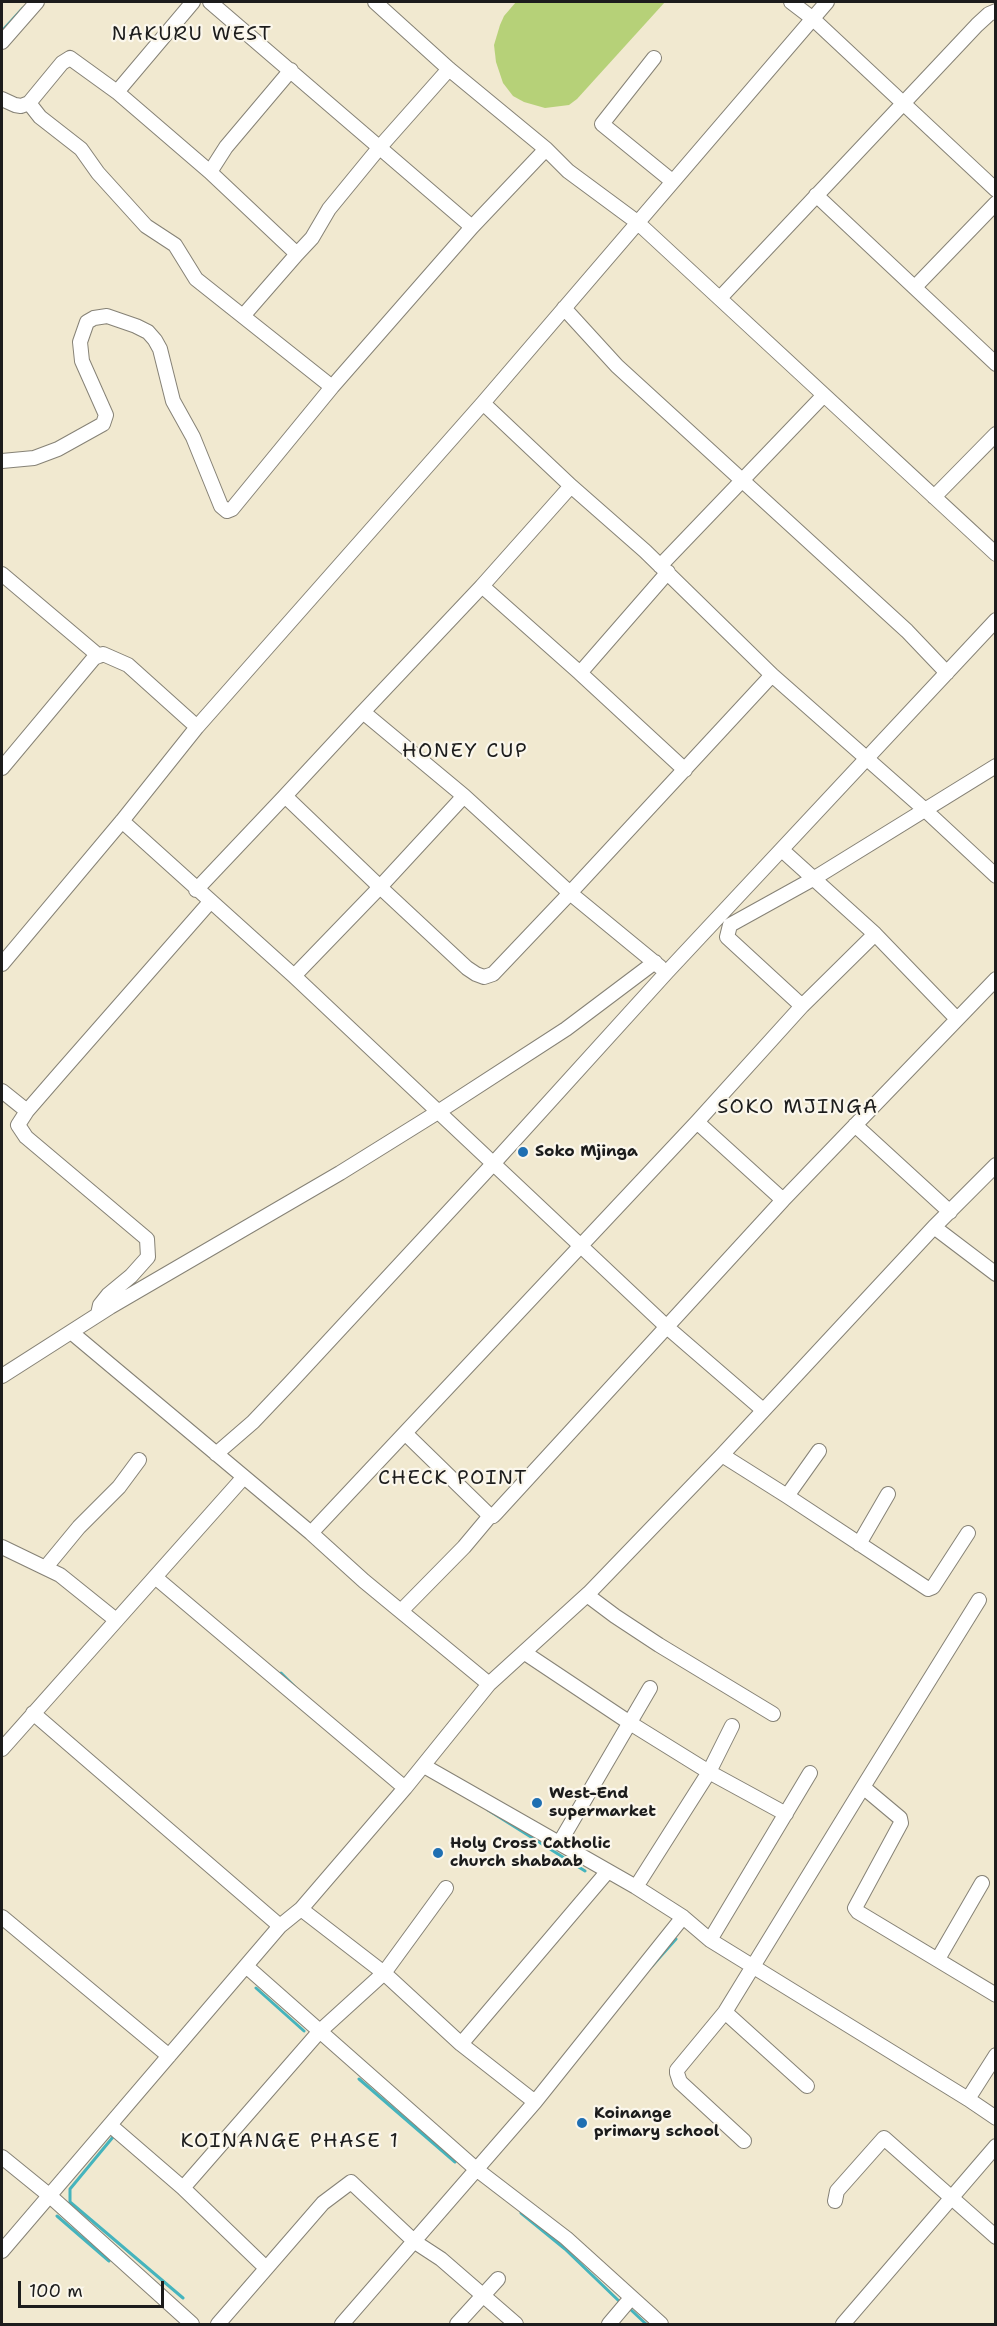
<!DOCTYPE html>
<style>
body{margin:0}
#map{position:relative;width:997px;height:2326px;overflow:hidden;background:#f1e9d0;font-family:"Shantell Sans",sans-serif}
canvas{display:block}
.frame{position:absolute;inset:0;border:3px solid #1c1c1c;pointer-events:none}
.scale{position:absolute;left:18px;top:2281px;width:146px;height:27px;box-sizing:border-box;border:3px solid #1c1c1c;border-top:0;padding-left:8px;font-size:18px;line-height:21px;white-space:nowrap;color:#1c1c1c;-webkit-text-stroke:4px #fbf7ec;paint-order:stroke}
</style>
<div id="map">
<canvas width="997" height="2326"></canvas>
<div class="frame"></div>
<div class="scale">100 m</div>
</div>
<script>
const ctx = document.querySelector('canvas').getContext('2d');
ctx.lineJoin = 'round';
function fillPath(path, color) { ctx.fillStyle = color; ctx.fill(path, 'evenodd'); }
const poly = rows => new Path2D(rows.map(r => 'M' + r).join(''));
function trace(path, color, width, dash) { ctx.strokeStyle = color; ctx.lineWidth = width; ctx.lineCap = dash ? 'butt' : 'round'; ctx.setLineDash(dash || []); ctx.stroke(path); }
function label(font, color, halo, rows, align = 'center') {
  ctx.font = font + ' "Shantell Sans",sans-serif'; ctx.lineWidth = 4.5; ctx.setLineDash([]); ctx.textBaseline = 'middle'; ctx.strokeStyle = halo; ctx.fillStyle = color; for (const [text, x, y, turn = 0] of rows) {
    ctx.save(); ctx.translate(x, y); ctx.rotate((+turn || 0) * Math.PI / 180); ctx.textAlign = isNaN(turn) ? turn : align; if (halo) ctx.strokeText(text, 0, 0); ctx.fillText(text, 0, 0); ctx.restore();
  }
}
fillPath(poly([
 [516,2,665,2,577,99,569,105,545,108,524,102,513,96,503,83,496,62,494,45,500,25,504,16]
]), '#b6d178');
trace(poly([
 [2,31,23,8],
 [281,1673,295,1687],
 [488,1810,585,1871],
 [652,1966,676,1939],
 [256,1988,304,2031],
 [359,2079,455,2162],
 [113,2137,70,2189,70,2202,183,2298],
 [521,2213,565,2249,621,2303],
 [57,2216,109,2261],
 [630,2309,646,2324]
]), '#45b4bd', 3);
const minor = poly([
 [210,2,472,227,546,149],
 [375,2,449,69,546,149,568,171,637,222,996,554],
 [791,2,812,18,996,190],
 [2,42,37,2],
 [654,58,602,124,672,181],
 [291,70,226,147,210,172,297,254,312,238,329,209,379,148,449,69],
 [117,92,210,172],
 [2,99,15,105,21,106,29,103,62,63,70,58,117,92,193,2],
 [29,103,40,117,81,149,98,173,146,226,175,245,196,279,332,387],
 [816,195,996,364],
 [915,287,996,203],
 [720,298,977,25,989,14,996,11],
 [564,308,617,366,907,631,947,673],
 [243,316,297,254],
 [483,403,571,486,645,551,772,675,924,809,996,876],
 [2,461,34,458,58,449,103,424,106,415,82,361,80,342,87,322,94,318,107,316,136,326,148,332,155,340,160,349,173,401,193,437,221,506,227,511,232,509,332,387,472,227],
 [571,486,482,586,363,712,464,796,570,893,772,675],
 [934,497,996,434],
 [660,566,824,395],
 [668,572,580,673,685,770],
 [2,574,99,656],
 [482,586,580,673],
 [2,768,94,658,103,654,128,665,197,727],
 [285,796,363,712],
 [464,796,380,887,467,968,476,974,484,977,493,974,570,893,660,967],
 [122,821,294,976,668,1328,763,1410],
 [782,850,875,934,956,1018],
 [196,890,285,796,380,887,294,976],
 [2,964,122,821,197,727,483,403,827,2],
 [802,1006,727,937,730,925,813,879,996,766],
 [2,1091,27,1111],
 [697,1122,783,1200],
 [855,1125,950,1212],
 [934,1227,996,1274],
 [98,1314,100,1305,108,1295,131,1276,148,1257,147,1239,26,1137,18,1125,27,1111,60,1073,210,902],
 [71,1332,311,1533,364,1581,489,1684],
 [2,1376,110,1307,340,1173,438,1112,566,1029,655,962],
 [406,1434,487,1513,493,1516,496,1513,783,1200,996,979],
 [216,1454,253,1422,290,1383,492,1165,667,972,996,620],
 [722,1455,787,1496,928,1589,933,1587,968,1533],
 [787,1496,819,1451],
 [311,1533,697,1122,802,1006,875,934],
 [859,1544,888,1494],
 [2,1547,60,1575,116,1620],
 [46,1567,79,1527,119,1487,139,1460],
 [155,1577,405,1788],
 [587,1595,615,1616,659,1645,773,1714],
 [979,1600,863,1787,900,1818,901,1823,855,1908,858,1912,996,1995],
 [401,1611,464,1547,490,1516],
 [525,1653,630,1723,709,1772,786,1814],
 [33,1713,280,1926],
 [2,1749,243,1478],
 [424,1766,636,1887,683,1917,710,1940,968,2099,996,2118],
 [560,1842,650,1688],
 [636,1887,709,1772,732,1726],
 [301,1909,384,1973,461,2044,535,2102],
 [2,1917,169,2056],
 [710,1940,810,1773],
 [938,1959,982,1883],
 [246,1966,476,2169,566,2238,661,2324],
 [725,2012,807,2086],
 [461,2044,608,1871],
 [968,2099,996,2055],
 [110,2125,183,2188,266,2268],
 [744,2141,680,2082,677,2073,677,2070,725,2012,863,1787],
 [2,2157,50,2196,192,2324],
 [183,2188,319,2032,384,1973,446,1888],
 [835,2201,837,2191,884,2138,996,2237],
 [2,2251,280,1926,301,1909,405,1788,489,1684,589,1593,722,1455,934,1227,996,1165],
 [218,2324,323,2203,351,2182,415,2242,441,2259,516,2324],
 [342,2324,535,2102,683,1917],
 [457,2324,498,2279],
 [609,2324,631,2298],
 [843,2324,996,2146]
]);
trace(minor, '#868276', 16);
trace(minor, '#fff', 14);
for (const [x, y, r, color] of [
 [523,1152,6,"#1f6fb2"],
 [537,1803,6,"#1f6fb2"],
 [438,1853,6,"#1f6fb2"],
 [582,2123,6,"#1f6fb2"]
]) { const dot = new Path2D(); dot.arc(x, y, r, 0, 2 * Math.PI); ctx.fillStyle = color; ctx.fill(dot); trace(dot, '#fbf7ec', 2); }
label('bold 16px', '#1c1c1c', '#fbf7ec', [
 ["Soko Mjinga",535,1152],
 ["West-End",549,1794],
 ["supermarket",549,1812],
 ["Holy Cross Catholic",450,1844],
 ["church shabaab",450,1862],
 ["Koinange",594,2114],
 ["primary school",594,2132]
], 'left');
ctx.letterSpacing = '1.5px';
label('20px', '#1c1c1c', '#fbf7ec', [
 ["NAKURU WEST",192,35],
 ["HONEY CUP",465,752],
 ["SOKO MJINGA",798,1108],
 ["CHECK POINT",453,1479],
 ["KOINANGE PHASE 1",290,2142]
]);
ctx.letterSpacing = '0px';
</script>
